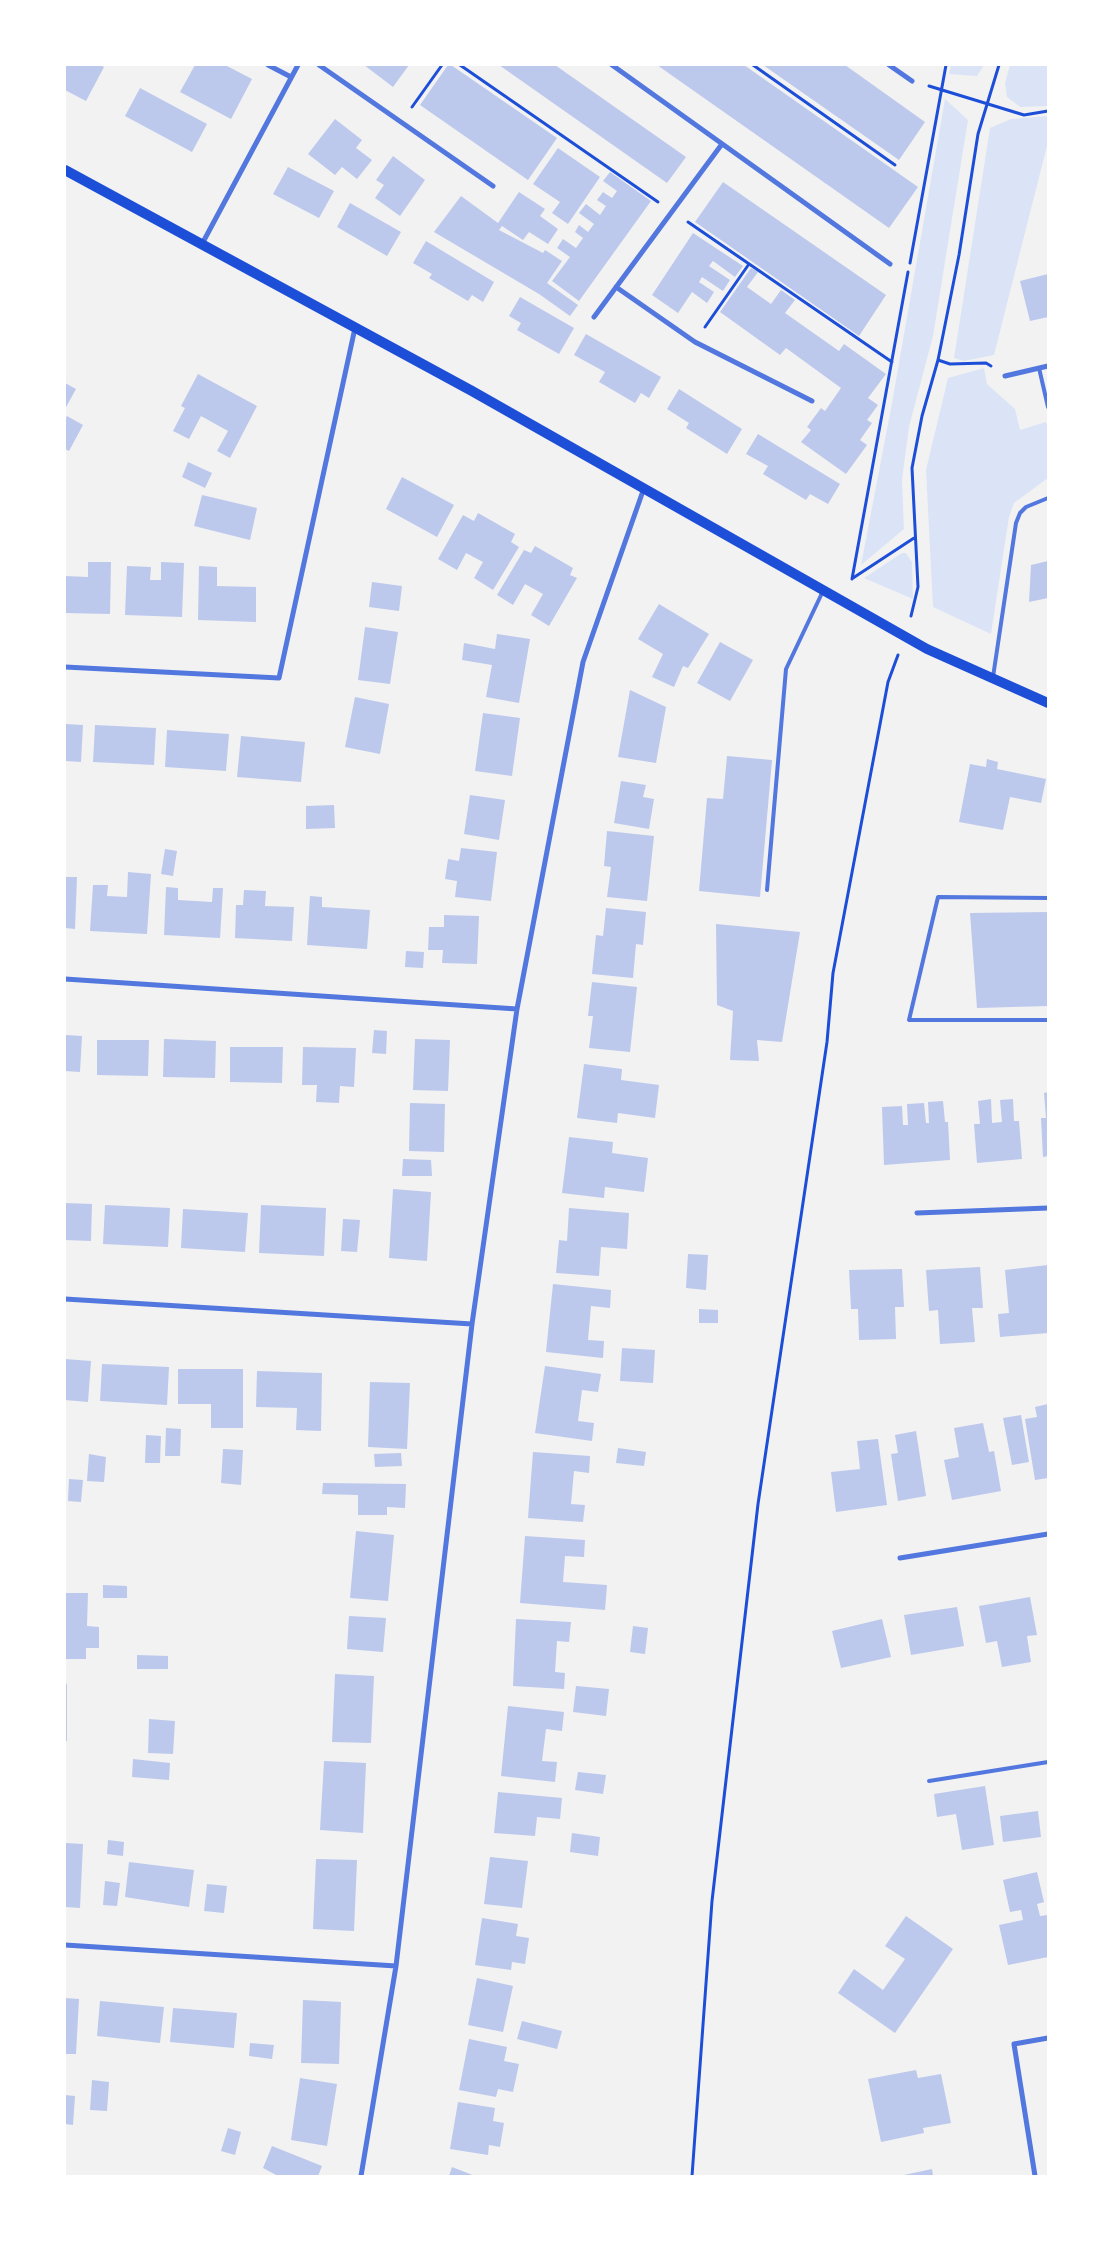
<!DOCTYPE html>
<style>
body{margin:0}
#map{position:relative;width:1113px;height:2241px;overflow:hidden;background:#f2f2f2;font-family:"Source Sans 3",sans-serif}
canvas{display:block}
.frame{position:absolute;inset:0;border:66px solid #fff;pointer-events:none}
</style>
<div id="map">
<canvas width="1113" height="2241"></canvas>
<div class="frame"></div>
</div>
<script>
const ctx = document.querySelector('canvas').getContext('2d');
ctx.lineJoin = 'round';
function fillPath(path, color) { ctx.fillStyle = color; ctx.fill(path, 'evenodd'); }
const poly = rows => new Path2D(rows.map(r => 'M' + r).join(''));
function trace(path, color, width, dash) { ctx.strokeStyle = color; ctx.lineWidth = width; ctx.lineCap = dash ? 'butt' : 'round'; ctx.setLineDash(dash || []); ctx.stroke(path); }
fillPath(poly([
 [951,65,984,65,977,76,949,74],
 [1010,65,1048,65,1048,106,1020,107,1007,97,1005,83],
 [945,99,968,120,933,336,909,427,902,480,904,529,861,565,892,403],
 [1048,116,1048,142,994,355,964,361,954,358,990,128,1011,119],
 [984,368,987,384,1015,409,1020,430,1046,422,1048,430,1048,478,1014,503,1009,517,991,634,933,607,926,470,948,378],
 [902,553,906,553,912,562,913,599,864,578]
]), '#dbe4f7');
fillPath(poly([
 [65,65,100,65,104,67,86,101,65,90],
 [195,65,225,65,252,79,231,119,180,92],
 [364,65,409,65,393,87],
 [448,65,451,65,557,138,528,180,420,105],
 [499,65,555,65,686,157,667,183],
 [657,65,744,65,918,187,889,228],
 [763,65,845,65,925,122,899,160],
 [140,88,207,124,192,152,125,116],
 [335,119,362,140,356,148,372,160,357,179,342,167,335,175,308,154],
 [558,148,600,177,568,224,552,213,560,202,533,184],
 [393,156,425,180,400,216,375,198,384,185,376,180],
 [288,167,334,191,319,218,273,194],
 [610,172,651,201,579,301,552,281,570,257,557,248,563,239,576,248,583,238,575,232,579,225,588,232,594,224,579,213,586,204,600,215,606,206,597,200,603,192,612,198,617,191,603,181],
 [723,182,886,295,859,336,695,222],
 [519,192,545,209,540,216,558,229,548,244,529,232,523,240,502,226,499,230,543,253,545,250,562,261,547,283,578,305,570,316,539,294,434,232,461,196,498,223],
 [350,203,401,232,387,256,337,227],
 [693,233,743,266,735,277,713,261,709,266,730,280,723,291,702,277,699,282,714,292,707,303,692,292,678,313,652,295],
 [426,241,494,282,483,302,472,295,468,301,429,278,432,274,413,263],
 [751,268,758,272,747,287,771,304,781,290,795,300,785,313,839,351,844,344,886,374,868,398,878,405,867,420,872,423,860,440,867,445,846,474,801,442,811,430,807,427,821,408,825,411,841,388,786,348,780,355,720,312],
 [1048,274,1048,317,1030,321,1020,281],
 [520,297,574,328,559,354,517,330,521,323,509,316],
 [586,334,661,377,649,398,641,393,635,403,599,382,605,372,574,355],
 [198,374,257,406,230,458,217,451,228,431,201,416,189,439,173,431,185,408,181,406],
 [65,383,76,389,65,409],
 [679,389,742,429,727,454,686,428,689,423,667,409],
 [67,416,83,425,69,451,65,449,65,420],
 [758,434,840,484,828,504,810,494,806,500,763,474,768,466,746,454],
 [188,462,212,473,205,488,182,477],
 [402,477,454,505,437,537,386,509],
 [202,495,257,508,250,540,194,526],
 [478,513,515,534,511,542,519,547,493,590,474,578,483,562,466,553,457,570,438,559,463,515,474,521],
 [535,546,573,568,570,575,577,578,549,626,531,615,543,594,525,584,513,605,497,595,524,550,531,553],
 [1048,561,1048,598,1029,602,1031,565],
 [88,562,111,562,110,614,65,613,65,576,88,577],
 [161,562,184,563,182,617,125,615,127,566,151,567,150,580,161,580],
 [199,566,217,567,217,586,256,587,256,622,198,620],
 [372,582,402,586,399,611,369,607],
 [659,604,709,634,688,668,683,666,674,687,652,677,663,654,638,639],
 [365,627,398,632,390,684,358,680],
 [497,634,530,639,519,703,486,697,492,665,462,660,464,643,495,649],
 [720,642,753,660,730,701,697,683],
 [630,690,666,707,656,763,618,757],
 [355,697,389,704,380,754,345,747],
 [483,713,520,718,512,776,475,771],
 [65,724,83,725,81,762,65,761],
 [95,725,156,728,154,765,93,762],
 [167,730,229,734,226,771,165,767],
 [241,736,305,742,301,782,237,777],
 [727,756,772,760,760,897,699,891,707,798,723,799],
 [987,759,998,762,997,769,1046,779,1041,803,1010,797,1003,830,959,822,970,764,986,767],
 [621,781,646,785,643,797,654,799,649,829,614,823],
 [470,795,505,800,499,840,464,834],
 [334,805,335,828,306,829,306,806],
 [607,831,654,836,647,901,607,897,611,867,604,866],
 [461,848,497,852,491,901,455,897,457,881,445,879,448,859,459,861],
 [165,849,177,851,173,876,161,874],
 [128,872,151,874,147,934,90,931,93,885,108,885,107,896,127,897],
 [66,877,77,877,75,929,65,928],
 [166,887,178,888,178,900,212,902,213,888,223,888,220,938,164,935],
 [244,890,266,891,265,906,294,907,292,941,235,938,236,905,243,905],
 [310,896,322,897,322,907,370,910,367,949,307,945],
 [606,908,646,912,643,945,636,944,633,978,592,974,596,935,603,936],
 [1048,912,1048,1006,977,1008,970,913],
 [444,915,479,916,477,964,442,963,443,950,428,950,429,927,444,927],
 [716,924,800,932,782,1042,757,1040,759,1061,730,1060,733,1011,717,1005],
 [406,951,424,952,423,968,405,967],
 [592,982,637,987,630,1052,589,1048,593,1016,588,1016],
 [374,1030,387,1031,386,1054,372,1053],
 [65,1035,82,1036,80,1072,65,1071],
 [164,1039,216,1041,215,1078,163,1077],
 [415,1039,450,1040,448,1091,413,1090],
 [97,1040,149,1040,148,1076,97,1075],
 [230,1047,283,1047,282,1083,230,1082],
 [303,1047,356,1048,354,1087,340,1086,339,1103,316,1102,317,1085,302,1085],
 [584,1064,622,1069,621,1080,659,1085,655,1118,618,1113,617,1123,577,1118],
 [1048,1092,1048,1156,1043,1157,1041,1118,1046,1118,1044,1093],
 [991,1099,992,1123,1002,1122,1000,1100,1013,1099,1014,1121,1019,1121,1022,1159,977,1163,974,1124,980,1124,978,1101],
 [943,1101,945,1122,948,1122,950,1160,884,1165,882,1107,902,1106,903,1125,908,1125,907,1104,924,1103,926,1123,929,1123,928,1102],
 [410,1103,445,1104,444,1152,409,1151],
 [569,1137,613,1142,612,1153,648,1158,644,1192,605,1187,604,1198,562,1193],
 [403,1159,431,1160,432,1176,402,1176],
 [393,1189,431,1192,427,1261,389,1258],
 [65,1203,92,1204,91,1241,65,1240],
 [105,1205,170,1208,168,1247,103,1244],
 [261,1205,326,1208,324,1256,259,1253],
 [569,1208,629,1213,627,1249,601,1247,599,1276,556,1273,559,1240,567,1241],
 [183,1209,248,1213,245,1252,181,1248],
 [343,1219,360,1220,357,1252,341,1251],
 [688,1254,708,1255,706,1290,686,1288],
 [1048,1265,1048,1333,1000,1337,998,1314,1009,1313,1005,1270],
 [980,1267,983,1308,972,1308,975,1342,940,1344,938,1310,929,1311,926,1270],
 [902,1269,904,1307,895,1307,896,1339,859,1340,858,1309,851,1309,849,1270],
 [553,1284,611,1290,610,1308,591,1306,588,1340,604,1341,603,1358,546,1352],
 [699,1309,718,1310,718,1323,699,1323],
 [622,1348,655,1350,653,1383,620,1381],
 [65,1359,91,1361,88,1402,65,1400],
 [102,1364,169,1367,167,1405,100,1401],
 [545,1366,601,1374,598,1392,582,1390,578,1421,594,1423,592,1441,535,1433],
 [178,1369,243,1369,243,1428,211,1428,211,1404,178,1404],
 [257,1371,322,1373,321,1431,296,1430,297,1408,256,1407],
 [370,1382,410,1383,407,1449,368,1447],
 [1048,1404,1048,1478,1035,1480,1025,1419,1037,1417,1035,1407],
 [1021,1415,1029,1462,1012,1465,1003,1418],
 [983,1423,989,1452,994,1451,1001,1491,952,1500,944,1460,959,1457,954,1428],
 [166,1428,181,1429,180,1456,165,1456],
 [916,1431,926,1496,898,1501,891,1454,898,1453,895,1435],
 [146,1435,161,1436,160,1463,145,1463],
 [878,1439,887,1505,836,1512,831,1472,860,1469,857,1441],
 [618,1448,646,1452,644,1466,616,1463],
 [223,1449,243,1450,241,1485,221,1483],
 [533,1452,590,1456,589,1473,574,1471,571,1504,585,1505,583,1522,528,1518],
 [401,1453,402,1466,375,1467,374,1454],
 [89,1454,106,1457,104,1482,87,1481],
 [69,1479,83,1480,81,1502,68,1501],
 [323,1483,406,1484,405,1508,387,1507,387,1515,358,1515,358,1495,322,1494],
 [356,1531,394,1535,388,1601,350,1598],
 [525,1536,585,1540,584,1557,565,1556,563,1582,607,1585,605,1610,520,1603],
 [103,1585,127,1586,127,1598,103,1598],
 [65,1593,88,1593,87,1626,99,1627,99,1648,86,1648,86,1659,65,1659],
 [1030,1597,1037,1635,1027,1636,1031,1662,1002,1667,997,1641,986,1643,979,1606],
 [957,1607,964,1646,911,1655,904,1615],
 [349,1616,386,1618,383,1652,347,1649],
 [516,1619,571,1622,569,1642,557,1641,555,1672,565,1673,564,1689,513,1686],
 [882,1619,891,1657,841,1668,832,1631],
 [633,1626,648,1628,645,1654,630,1652],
 [137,1655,168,1656,168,1669,137,1669],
 [335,1674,374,1676,371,1743,332,1742],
 [65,1683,67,1684,67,1741,65,1741],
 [576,1686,609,1689,606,1716,573,1712],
 [508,1706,564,1712,562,1731,546,1729,542,1761,557,1762,555,1782,501,1776],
 [149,1719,175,1721,173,1754,148,1753],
 [133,1759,170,1763,169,1780,132,1777],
 [324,1761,366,1763,363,1833,320,1830],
 [578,1772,606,1775,603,1794,575,1790],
 [985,1786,994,1845,962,1850,956,1814,937,1817,934,1794],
 [498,1792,562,1798,560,1819,537,1817,535,1836,494,1833],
 [1038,1811,1041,1837,1003,1842,1000,1816],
 [572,1833,600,1837,598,1856,570,1852],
 [108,1840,124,1842,123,1856,107,1854],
 [65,1843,83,1844,80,1908,65,1907],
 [490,1857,528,1861,522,1908,484,1904],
 [316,1859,357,1860,354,1931,313,1929],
 [129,1862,194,1870,189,1907,125,1897],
 [1037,1872,1044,1902,1037,1904,1040,1916,1048,1915,1048,1957,1008,1965,999,1925,1023,1920,1021,1910,1010,1912,1003,1880],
 [105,1881,120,1883,117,1906,103,1905],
 [207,1884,227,1886,224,1913,204,1911],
 [906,1916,953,1949,895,2033,838,1993,854,1969,883,1990,905,1959,885,1946],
 [482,1918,518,1924,516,1936,529,1938,525,1964,512,1962,511,1970,475,1965],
 [477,1978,513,1986,503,2032,468,2025],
 [65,1998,79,1999,76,2054,65,2054],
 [303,2000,341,2002,339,2064,301,2063],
 [100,2001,164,2007,160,2043,97,2036],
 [173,2008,237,2013,234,2048,170,2042],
 [522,2021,562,2031,557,2049,517,2039],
 [469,2039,507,2047,504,2061,519,2064,513,2092,498,2089,496,2097,459,2090],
 [250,2043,274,2045,272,2059,249,2056],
 [916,2070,918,2078,941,2074,951,2123,923,2128,924,2133,881,2142,868,2079],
 [300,2078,337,2084,327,2146,291,2140],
 [92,2080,109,2082,107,2111,90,2110],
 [65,2095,75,2096,73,2125,65,2124],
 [458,2102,495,2108,493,2121,504,2123,500,2147,489,2145,488,2155,450,2149],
 [228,2128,241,2132,235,2155,221,2151],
 [272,2146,322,2166,318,2176,278,2176,263,2168],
 [452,2167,475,2176,449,2176],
 [932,2169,933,2176,904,2176,904,2175]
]), '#bdc9ec');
trace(poly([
 [460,65,658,202],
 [753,65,895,165],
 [929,86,1024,115,1048,111],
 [412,107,442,65],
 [688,222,892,362],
 [910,263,946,65],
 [705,327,749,264],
 [938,360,950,364,986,363,991,366],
 [853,578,914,538],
 [852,579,908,272],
 [911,616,918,587,912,468,922,416,938,360,959,255,978,134,999,65],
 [692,2176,712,1901,758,1504,827,1042,833,973,888,682,898,655]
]), '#1d4ed8', 3);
trace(poly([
 [1039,368,1048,407],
 [993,677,1016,523,1020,513,1026,507,1048,498],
 [767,890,786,669,823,591],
 [1048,898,938,897,909,1020,1048,1020],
 [929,1781,1048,1762]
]), '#5277de', 4);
trace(poly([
 [268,65,291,77],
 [319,65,493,186],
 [612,65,890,264],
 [889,65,912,81],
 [202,244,298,65],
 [616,287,695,342,812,401],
 [594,317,722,144],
 [1005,376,1048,366],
 [65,667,279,678,355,328],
 [65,979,517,1009],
 [917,1213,1048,1208],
 [65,1299,472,1324],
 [900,1558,1048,1534],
 [65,1945,396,1966],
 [361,2176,396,1966,472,1324,517,1009,583,662,644,488],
 [1035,2176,1014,2044,1048,2038]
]), '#5277de', 5);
trace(poly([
 [65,170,472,391,927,649,1048,703]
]), '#1d4ed8', 10);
</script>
